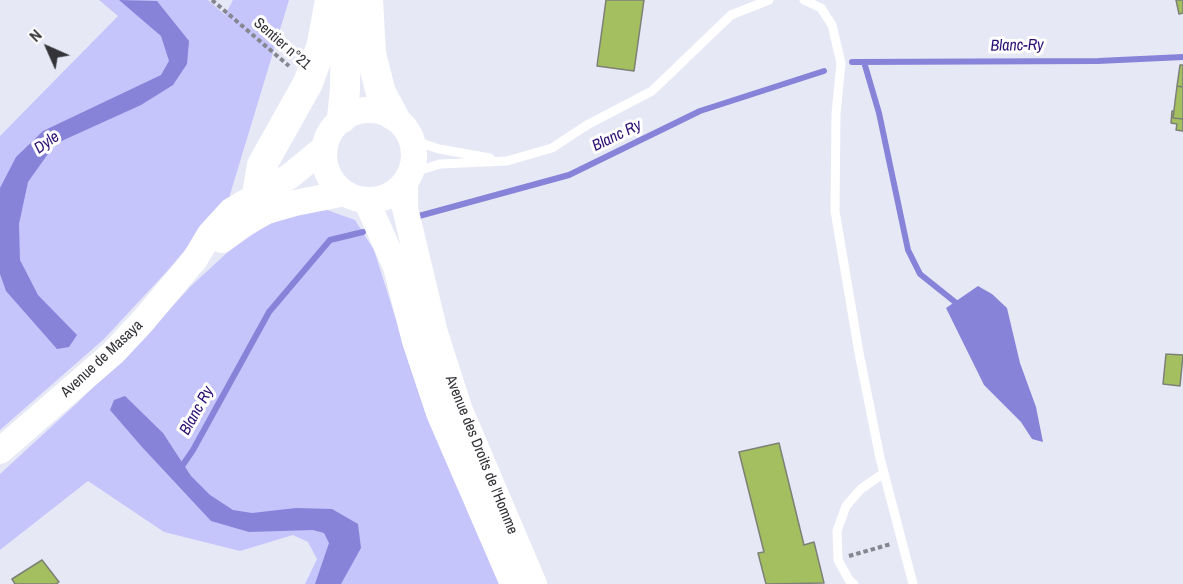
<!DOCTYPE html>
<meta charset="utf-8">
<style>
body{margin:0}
#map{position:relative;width:1183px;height:584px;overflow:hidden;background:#e7e8f6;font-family:"Archivo Narrow",sans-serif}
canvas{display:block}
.north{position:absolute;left:18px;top:18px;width:60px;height:60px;-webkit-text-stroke:4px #fff;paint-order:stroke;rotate:315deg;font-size:16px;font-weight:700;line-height:24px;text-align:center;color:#333338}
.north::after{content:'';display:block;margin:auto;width:21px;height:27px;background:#333338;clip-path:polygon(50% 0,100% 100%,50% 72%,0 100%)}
</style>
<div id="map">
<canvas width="1183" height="584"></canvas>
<div class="north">N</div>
</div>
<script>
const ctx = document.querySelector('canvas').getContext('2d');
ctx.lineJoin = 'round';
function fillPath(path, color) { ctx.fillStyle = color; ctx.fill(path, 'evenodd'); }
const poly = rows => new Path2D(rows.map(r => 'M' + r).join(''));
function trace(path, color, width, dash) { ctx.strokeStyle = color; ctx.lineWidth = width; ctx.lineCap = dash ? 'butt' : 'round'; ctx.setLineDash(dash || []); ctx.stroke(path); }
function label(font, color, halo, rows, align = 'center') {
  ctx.font = font + ' "Archivo Narrow",sans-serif'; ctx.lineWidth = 6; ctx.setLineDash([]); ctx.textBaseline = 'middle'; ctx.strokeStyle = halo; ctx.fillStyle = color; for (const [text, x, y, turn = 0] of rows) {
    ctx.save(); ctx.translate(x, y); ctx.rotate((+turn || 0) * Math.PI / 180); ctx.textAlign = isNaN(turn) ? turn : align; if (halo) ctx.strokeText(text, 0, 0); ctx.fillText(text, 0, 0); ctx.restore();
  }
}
fillPath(poly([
 [99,0,208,0,225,15,233,0,289,0,229,198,169,269,104,339,0,430,0,136,118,16],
 [327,210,355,220,374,250,406,351,503,584,305,584,317,559,308,542,293,535,240,551,164,532,88,481,0,550,0,474,75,405,147,334,191,286,229,251,268,224,300,212]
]), '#c5c5fc');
fillPath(poly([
 [119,0,157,1,189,41,187,64,173,85,141,105,55,144,28,182,19,224,20,260,38,295,77,335,69,347,57,349,6,291,0,274,0,188,16,157,43,131,161,75,169,61,161,36],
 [978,286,992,294,1007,308,1020,363,1036,407,1043,442,1032,439,1021,422,984,385,946,308],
 [125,396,163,433,191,476,210,495,233,510,252,513,296,508,332,509,358,524,361,548,341,584,315,584,329,543,324,533,313,530,249,532,211,521,142,447,110,410,114,400]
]), '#8783d9');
trace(poly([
 [852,62,1098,61,1183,57],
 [864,62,879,113,908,250,920,274,960,306],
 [419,216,569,175,700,111,824,71],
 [180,469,193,450,269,312,330,240,363,232]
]), '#8783d9', 6);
const building = poly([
 [606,0,644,0,634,71,597,66,606,0],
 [1176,0,1183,0,1183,13,1179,14,1176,0],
 [1180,65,1183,65,1183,87,1177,86,1180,65],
 [1177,86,1183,87,1183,119,1173,118,1177,86],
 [1172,111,1174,111,1173,118,1183,119,1183,131,1176,130,1177,124,1171,123,1172,111],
 [1166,354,1183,355,1180,386,1163,384,1166,354],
 [779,443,804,545,814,542,824,583,766,584,758,553,764,552,739,452,779,443],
 [42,560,59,582,56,584,15,584,12,579,42,560]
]);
fillPath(building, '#a4bf60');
trace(building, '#7d8175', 1.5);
trace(poly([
 [212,0,289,66],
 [849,556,891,544]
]), '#85868f', 4, [4.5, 3]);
trace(poly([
 [804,0,821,8,832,25,841,63,836,114,835,211,859,353,880,458,913,584],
 [412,140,439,149,490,158],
 [411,173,440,164,507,161,552,148,587,125,652,91,731,15,769,0],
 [854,584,849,580,838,560,837,531,846,506,861,489,884,473]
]), '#fff', 9);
trace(poly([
 '324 155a45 45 0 1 1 90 0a45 45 0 1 1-90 0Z',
 [405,182,405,208,435,333,459,408,534,584],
 [366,200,396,267,415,341,439,413,513,584],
 [222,240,242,225,267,211,295,203,345,193],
 [0,451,113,353,143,321,195,259,210,234,231,211,290,176,324,148]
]), '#fff', 26);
trace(poly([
 [368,0,371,54,381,93,393,115],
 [342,118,345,90,346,0],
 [257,195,262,165,308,83,322,44,330,0]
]), '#fff', 30);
label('15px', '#333338', '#fff', [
 ["Sentier n°21",282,44,41],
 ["Avenue de Masaya",102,359,-43],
 ["Avenue des Droits de l'Homme",481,455,68]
]);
label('italic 16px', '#2c0f75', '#fff', [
 ["Blanc-Ry",1017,46,-1],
 ["Blanc Ry",617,136,-26],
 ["Dyle",47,143,-35],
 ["Blanc Ry",197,411,-61]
]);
</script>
